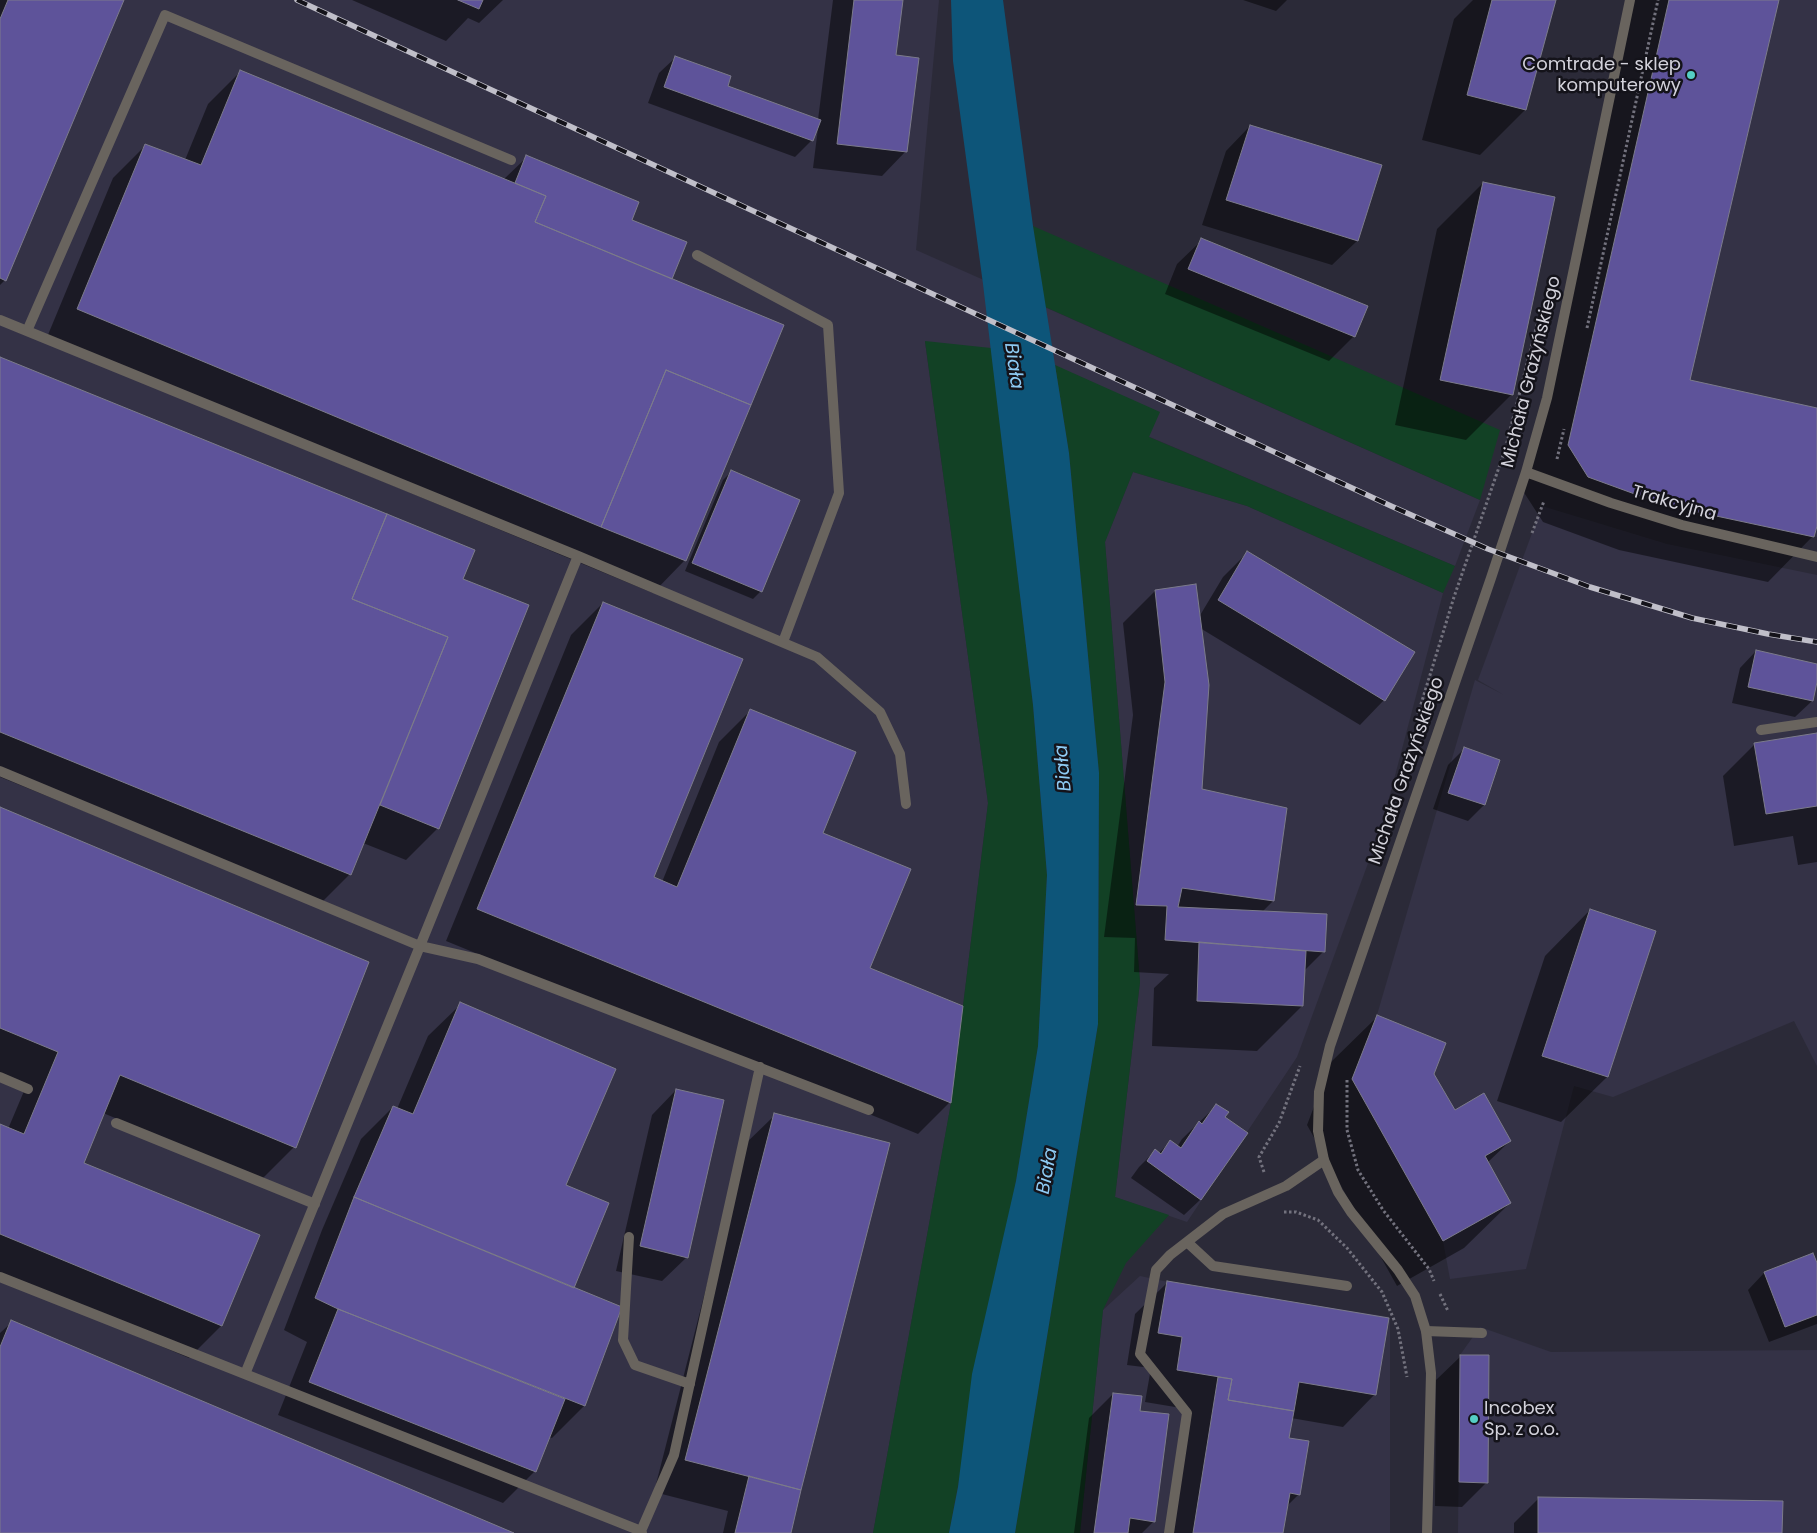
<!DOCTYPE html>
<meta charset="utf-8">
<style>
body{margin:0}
canvas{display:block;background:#2b2a38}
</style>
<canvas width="1817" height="1533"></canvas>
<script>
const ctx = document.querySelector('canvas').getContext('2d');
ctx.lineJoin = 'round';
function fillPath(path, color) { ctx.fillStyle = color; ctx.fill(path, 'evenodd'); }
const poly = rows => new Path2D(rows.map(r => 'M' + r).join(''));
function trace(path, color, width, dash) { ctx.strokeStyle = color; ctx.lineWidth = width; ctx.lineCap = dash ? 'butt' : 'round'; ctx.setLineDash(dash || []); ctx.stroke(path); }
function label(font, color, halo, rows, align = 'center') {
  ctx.font = font + ' Poppins,sans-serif'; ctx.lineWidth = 5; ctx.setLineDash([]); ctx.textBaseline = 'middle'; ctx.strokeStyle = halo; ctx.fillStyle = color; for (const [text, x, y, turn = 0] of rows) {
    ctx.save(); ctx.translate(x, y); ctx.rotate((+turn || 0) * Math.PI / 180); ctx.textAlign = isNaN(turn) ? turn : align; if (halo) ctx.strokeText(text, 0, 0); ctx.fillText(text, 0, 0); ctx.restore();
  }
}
fillPath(poly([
 [0,0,939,0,916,250,1480,500,1455,566,925,342,988,803,951,1103,873,1533,0,1533],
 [1669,0,1817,0,1817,537,1665,505,1588,477,1568,445],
 [1133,472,1247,506,1443,593,1382,825,1297,1057,1187,1222,1115,1197,1140,982,1105,542],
 [1542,506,1667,544,1817,575,1817,1066,1794,1021,1613,1097,1574,1086,1526,1269,1450,1279,1443,1241,1352,1079,1377,1015,1475,680,1504,695,1478,680],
 [1140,1276,1168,1282,1390,1317,1390,1533,1080,1533,1103,1310],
 [1480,1327,1551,1352,1817,1350,1817,1533,1458,1533,1460,1355]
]), '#343246');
fillPath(poly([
 [1033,226,1500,430,1480,500,1043,306],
 [925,341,991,348,1033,705,1047,875,1038,1046,1016,1181,949,1533,873,1533,951,1103,988,803],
 [1055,365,1160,412,1149,437,1455,566,1443,593,1247,506,1133,472,1105,542,1140,982,1115,1197,1169,1215,1126,1263,1103,1310,1080,1533,1015,1533,1098,1024,1099,773,1069,453]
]), '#124125');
fillPath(poly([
 [951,0,1003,0,1033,226,1069,453,1099,773,1098,1024,1015,1533,949,1533,958,1487,972,1374,1016,1181,1038,1046,1047,875,1033,705,983,284,953,61]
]), '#0d5579');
fillPath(poly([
 [0,0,123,0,5,280,0,285],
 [352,0,503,0,479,23,468,18,446,41],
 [833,0,902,0,895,56,906,151,882,176,813,168,818,128,812,140,795,157,648,103,659,73,676,57,726,87,818,120],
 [1243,0,1287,0,1276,11],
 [1473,0,1555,0,1525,110,1480,155,1422,140,1454,19],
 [1634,0,1778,0,1688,381,1817,410,1817,520,1813,536,1768,582,1619,550,1543,522,1523,491],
 [240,72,503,180,527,157,630,220,670,279,685,560,653,593,45,342,113,178,145,146,185,160,208,104],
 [1250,126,1357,241,1332,265,1202,225,1226,151],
 [1483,183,1511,395,1466,440,1395,425,1437,229],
 [1202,240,1354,336,1329,361,1165,294,1177,264],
 [0,358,462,580,438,828,406,860,363,843,350,874,318,906,0,777],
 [731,472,761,591,753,599,685,571,723,480],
 [1247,553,1384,700,1360,725,1200,628,1201,790,1273,901,1262,912,1324,951,1304,971,1302,1006,1257,1051,1152,1046,1154,988,1169,974,1134,972,1135,938,1104,937,1133,715,1123,623,1155,591,1199,617,1223,577],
 [603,603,652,878,662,882,719,742,751,710,822,833,869,969,950,1102,918,1134,446,941,571,635],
 [1756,651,1817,665,1817,676,1812,701,1795,717,1732,703,1740,668],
 [1817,734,1817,862,1798,865,1793,836,1734,846,1723,776,1755,744],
 [1464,749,1499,761,1484,805,1468,821,1433,809,1448,765],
 [0,809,294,1147,262,1179,103,1113,82,1163,221,1326,189,1358,0,1279,0,1125,8,1129,27,1084,0,1073],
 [1590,910,1607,1077,1561,1122,1497,1101,1545,956],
 [461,1004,565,1186,584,1406,552,1438,549,1437,535,1471,503,1503,278,1415,307,1342,284,1330,322,1230,361,1139,393,1107,397,1109,428,1036],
 [1377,1017,1433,1074,1454,1112,1510,1141,1487,1163,1510,1203,1464,1248,1397,1286,1307,1125,1331,1062],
 [676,1090,687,1257,662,1281,616,1271,652,1115],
 [1216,1106,1224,1117,1201,1199,1184,1215,1131,1178,1139,1167,1155,1151,1158,1154,1170,1142,1177,1147,1182,1139],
 [775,1115,789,1533,723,1533,728,1511,654,1492,742,1147],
 [1812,1254,1817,1267,1817,1324,1769,1342,1748,1290,1764,1273],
 [1168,1282,1375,1394,1343,1427,1291,1418,1288,1439,1299,1494,1286,1507,1282,1533,1166,1533,1187,1409,1145,1402,1151,1368,1127,1365,1135,1314],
 [12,1322,511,1533,0,1533,0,1333],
 [1461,1356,1487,1482,1462,1507,1435,1506,1436,1380],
 [1113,1394,1138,1412,1154,1521,1142,1533,1074,1533,1089,1418],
 [1539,1498,1781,1533,1514,1533,1514,1523]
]), '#0007');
const building = poly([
 [8,0,124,0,6,281,0,278,0,19,8,0],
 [458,0,483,0,479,9,458,0],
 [854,0,903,0,896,55,919,58,907,152,837,144,854,0],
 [1492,0,1556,0,1526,110,1467,95,1492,0],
 [1669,0,1779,0,1690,380,1817,408,1817,526,1814,537,1665,505,1588,477,1568,445,1669,0],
 [675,56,731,76,728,86,821,120,813,141,664,87,675,56],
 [240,70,546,196,535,222,784,325,751,405,666,370,601,527,77,309,145,144,201,165,240,70],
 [1250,125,1382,165,1358,241,1226,200,1250,125],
 [526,155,639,202,632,220,687,242,672,279,535,222,546,196,515,183,526,155],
 [1483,182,1555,197,1513,395,1440,380,1483,182],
 [1201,238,1368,306,1355,337,1188,269,1201,238],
 [0,357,387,514,352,599,448,637,351,875,0,732,0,357],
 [666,370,751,405,686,561,601,527,666,370],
 [731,470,800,500,762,592,692,563,731,470],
 [387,514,475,550,463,579,529,605,439,829,380,805,448,637,352,599,387,514],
 [1247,551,1415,652,1385,701,1218,600,1247,551],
 [1196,584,1209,685,1202,789,1287,808,1274,901,1182,888,1178,907,1327,914,1325,952,1165,940,1167,906,1136,905,1165,682,1155,590,1196,584],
 [603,602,743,659,654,877,677,887,750,709,856,752,823,833,911,869,870,968,963,1006,951,1103,477,909,603,602],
 [1756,650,1817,664,1817,682,1813,701,1748,687,1756,650],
 [1817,733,1817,806,1766,814,1754,743,1817,733],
 [1464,747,1500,760,1485,805,1448,793,1464,747],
 [0,807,369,962,296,1148,120,1075,84,1163,260,1235,222,1326,0,1234,0,1124,24,1134,58,1052,0,1028,0,807],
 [1590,909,1656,931,1608,1077,1542,1056,1590,909],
 [1199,942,1306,951,1303,1006,1197,1001,1199,942],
 [460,1002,616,1069,566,1185,609,1203,574,1288,354,1197,393,1106,413,1114,460,1002],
 [1377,1015,1446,1043,1434,1074,1455,1110,1484,1093,1511,1141,1485,1156,1511,1203,1443,1241,1352,1079,1377,1015],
 [676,1089,724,1100,688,1258,640,1246,676,1089],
 [1216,1104,1229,1112,1225,1117,1248,1133,1201,1200,1147,1161,1155,1149,1161,1154,1170,1140,1181,1148,1199,1121,1202,1124,1216,1104],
 [774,1113,890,1143,801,1490,685,1460,774,1113],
 [354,1197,622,1307,585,1406,338,1309,315,1298,354,1197],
 [1813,1253,1817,1263,1817,1315,1785,1327,1764,1272,1813,1253],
 [1167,1281,1389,1318,1376,1395,1299,1382,1294,1411,1228,1400,1232,1379,1177,1370,1182,1337,1158,1333,1167,1281],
 [338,1309,565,1399,536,1472,309,1382,338,1309],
 [11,1320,514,1533,0,1533,0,1347,11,1320],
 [1460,1355,1489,1355,1488,1483,1459,1482,1460,1355],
 [1218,1377,1232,1379,1228,1400,1294,1411,1289,1438,1309,1441,1300,1495,1290,1493,1283,1533,1193,1533,1218,1377],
 [1113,1393,1142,1396,1140,1411,1169,1414,1155,1522,1130,1518,1128,1533,1094,1533,1113,1393],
 [749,1476,801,1490,791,1533,735,1533,749,1476],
 [1538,1497,1783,1501,1782,1533,1538,1533,1538,1497]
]);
fillPath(building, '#5e539a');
trace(building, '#7c7b8b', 1);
trace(poly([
 [1587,328,1658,0],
 [1557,459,1564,429],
 [1532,533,1544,501],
 [1418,714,1454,597,1505,450,1538,321],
 [1347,1080,1347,1130,1358,1170,1383,1210,1429,1269,1434,1281],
 [1264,1172,1259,1157,1279,1123,1300,1066],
 [1284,1212,1296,1212,1318,1220,1347,1248,1382,1292,1398,1329,1407,1377],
 [1440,1294,1448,1311]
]), '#73727e', 3, [2.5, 2.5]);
trace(poly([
 [697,255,828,325,839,493,783,642],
 [0,320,578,556,817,657,880,712,900,754,906,804],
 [27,331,165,15,511,160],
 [1761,730,1817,722],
 [0,771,420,946,578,556],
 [0,1077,28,1089],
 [116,1123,315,1204],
 [629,1237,623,1340,635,1365,690,1384],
 [1187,1242,1213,1266,1347,1286],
 [0,1277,641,1531,642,1533],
 [1426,1331,1482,1333],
 [245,1374,420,946,478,959,869,1110],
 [641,1531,674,1455,760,1067],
 [1169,1533,1187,1413,1140,1354,1156,1270,1170,1255,1223,1214,1286,1186,1324,1160]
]), '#69645e', 10);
trace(poly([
 [1526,472,1611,503,1682,525,1817,557],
 [1427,1533,1431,1373,1426,1331,1415,1296,1398,1270,1351,1212,1338,1192,1324,1160,1318,1131,1319,1092,1330,1046,1491,578,1526,472,1547,398,1630,0]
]), '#69645e', 10);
const rail = poly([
 [297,0,1391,506,1488,549,1590,587,1692,618,1768,634,1817,642]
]);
trace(rail, '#c0bfc9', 5.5);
trace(rail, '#14131a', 4, [11]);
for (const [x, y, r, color] of [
 [1691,75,5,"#55cec4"],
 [1474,1419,5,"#55cec4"]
]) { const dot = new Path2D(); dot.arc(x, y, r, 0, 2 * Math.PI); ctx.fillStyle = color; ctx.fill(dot); trace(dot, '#14131a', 2); }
label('18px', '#d3d2db', '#14131a', [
 ["Comtrade - sklep",1681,65],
 ["komputerowy",1681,86],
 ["Incobex",1484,1409,"left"],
 ["Sp. z o.o.",1484,1430,"left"]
], 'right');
label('18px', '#d3d2db', '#14131a', [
 ["Michała Grażyńskiego",1532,372,-76],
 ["Trakcyjna",1674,504,16],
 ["Michała Grażyńskiego",1407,771,-71]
]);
label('italic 19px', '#8ecbf4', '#14131a', [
 ["Biała",1013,366,82],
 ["Biała",1064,768,-95],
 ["Biała",1048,1171,-80]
]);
</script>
